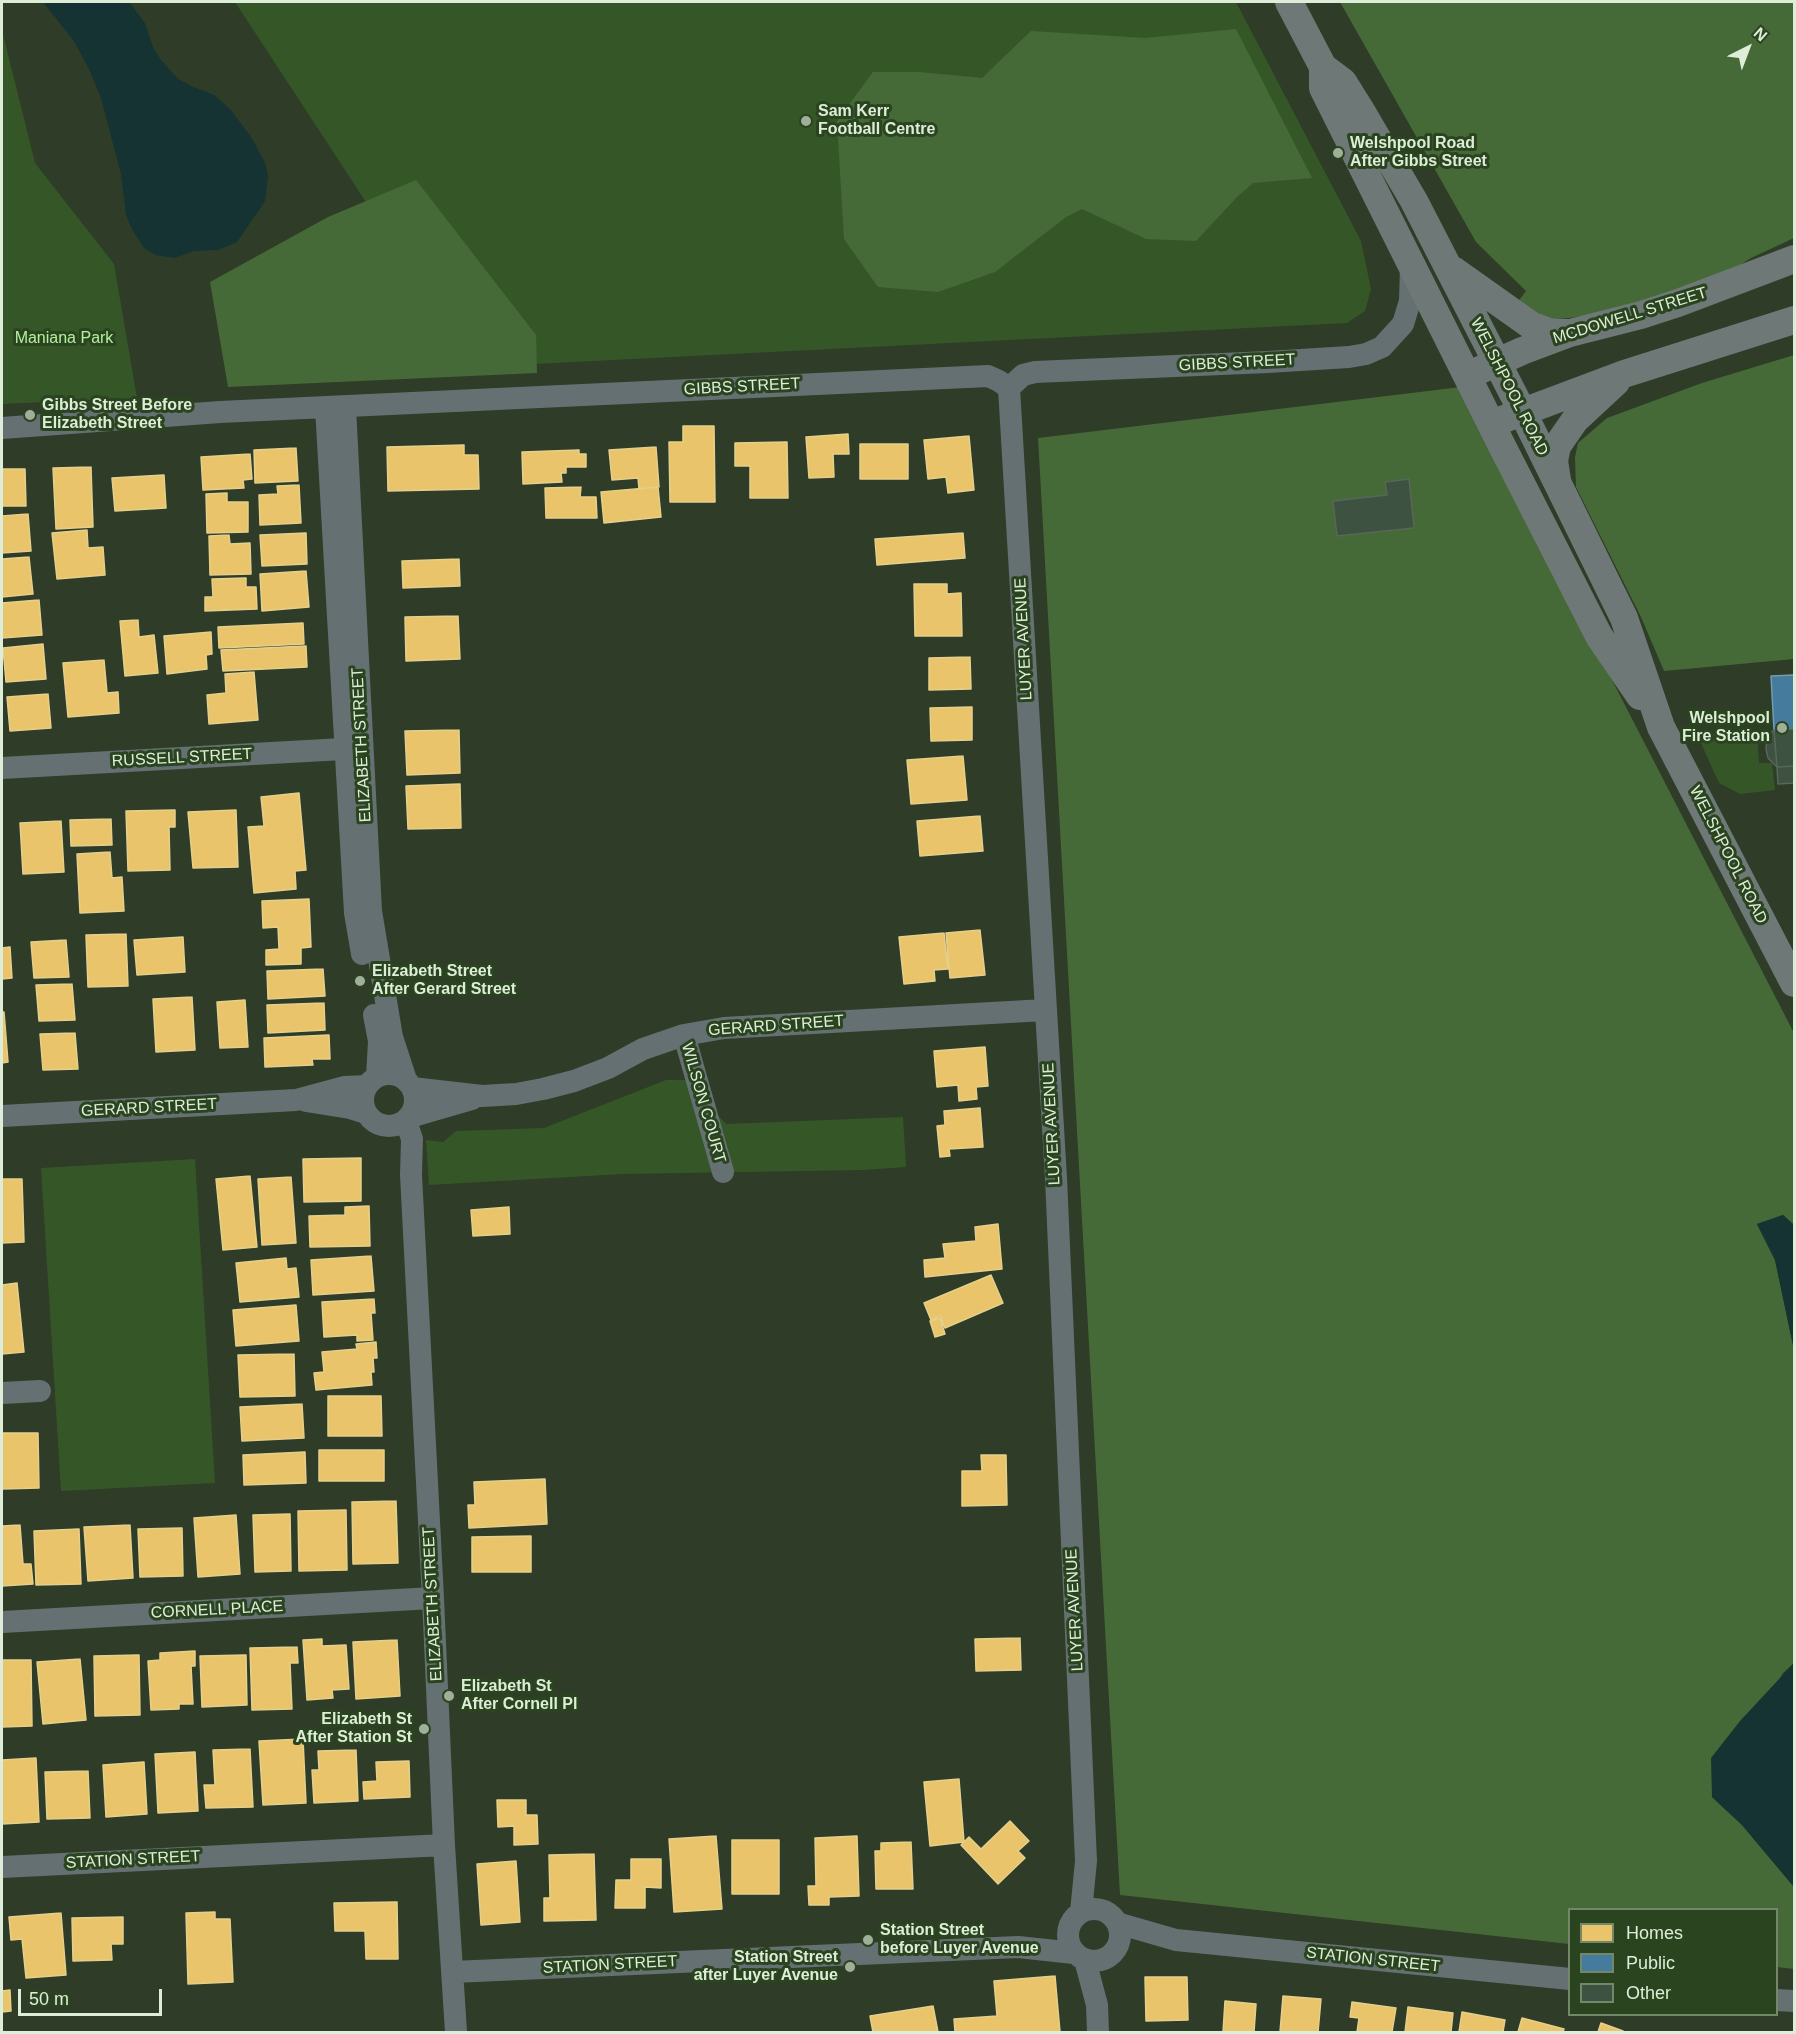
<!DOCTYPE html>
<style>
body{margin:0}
#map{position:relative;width:1796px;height:2034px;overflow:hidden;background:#2e3c28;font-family:Arial,sans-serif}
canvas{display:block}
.frame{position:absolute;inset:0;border:3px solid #ddedd7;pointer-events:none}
.legend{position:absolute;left:1568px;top:1908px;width:210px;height:108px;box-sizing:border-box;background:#2b4420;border:2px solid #728869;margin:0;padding:8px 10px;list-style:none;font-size:18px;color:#ddedd7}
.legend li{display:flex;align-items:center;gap:12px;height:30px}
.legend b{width:30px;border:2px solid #728869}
.north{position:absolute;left:1718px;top:18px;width:60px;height:60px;-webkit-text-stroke:4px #2b4420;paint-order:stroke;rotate:42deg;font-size:16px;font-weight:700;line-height:24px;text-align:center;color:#ddedd7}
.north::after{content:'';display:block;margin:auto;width:21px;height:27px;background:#ddedd7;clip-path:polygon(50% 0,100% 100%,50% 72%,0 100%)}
.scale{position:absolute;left:18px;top:1989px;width:144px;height:27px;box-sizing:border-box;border:3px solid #ddedd7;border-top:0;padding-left:8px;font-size:18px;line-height:21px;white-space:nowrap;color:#ddedd7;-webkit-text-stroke:4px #2b4420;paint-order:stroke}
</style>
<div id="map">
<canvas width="1796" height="2034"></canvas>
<div class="frame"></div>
<ul class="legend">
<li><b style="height:16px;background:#e9c46a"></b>Homes</li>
<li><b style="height:16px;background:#457b9d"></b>Public</li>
<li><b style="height:16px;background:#3e5242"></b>Other</li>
</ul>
<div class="north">N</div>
<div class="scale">50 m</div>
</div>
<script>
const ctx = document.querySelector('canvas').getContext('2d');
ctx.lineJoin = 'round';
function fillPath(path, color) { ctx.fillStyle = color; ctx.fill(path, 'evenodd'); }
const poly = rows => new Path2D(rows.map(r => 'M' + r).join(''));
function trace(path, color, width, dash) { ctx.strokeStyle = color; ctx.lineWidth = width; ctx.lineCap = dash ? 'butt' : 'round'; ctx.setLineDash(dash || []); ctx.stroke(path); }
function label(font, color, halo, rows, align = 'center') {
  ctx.font = font + ' Arial,sans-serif'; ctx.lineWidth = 6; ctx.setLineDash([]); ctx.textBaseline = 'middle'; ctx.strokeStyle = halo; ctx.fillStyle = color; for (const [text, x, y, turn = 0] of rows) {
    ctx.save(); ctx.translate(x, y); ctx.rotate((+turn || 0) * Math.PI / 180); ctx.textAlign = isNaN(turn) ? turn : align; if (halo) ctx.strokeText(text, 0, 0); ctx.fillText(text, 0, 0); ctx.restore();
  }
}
fillPath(poly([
 [235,2,1236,2,1361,241,1371,289,1365,311,1347,323,474,367],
 [2,30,35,163,114,264,137,398,2,404],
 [1705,734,1757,734,1759,763,1772,763,1775,790,1740,794,1719,783,1699,739],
 [666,1080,685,1080,726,1124,903,1117,906,1167,863,1170,623,1174,429,1185,426,1140,443,1142,456,1131,544,1128],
 [195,1159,215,1483,61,1491,41,1168]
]), '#355727');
fillPath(poly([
 [1340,2,1794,2,1794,238,1751,258,1723,276,1610,313,1568,318,1543,318,1517,303,1526,291,1476,242],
 [1236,29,1312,178,1253,183,1237,197,1196,241,1146,239,1082,209,1066,217,995,272,938,292,878,287,844,239,837,121,873,72,919,72,982,78,1031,31,1145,38],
 [416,180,536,335,537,373,228,387,210,282,328,217],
 [1794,355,1794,659,1664,671,1641,617,1576,487,1575,457,1578,443,1607,418,1702,383],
 [1461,387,1794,1033,1794,1225,1783,1215,1757,1224,1775,1260,1794,1350,1794,1663,1783,1673,1712,1797,1742,1825,1794,1887,1794,1969,1777,1967,1776,1910,1570,1910,1569,1944,1120,1895,1038,438]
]), '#456a37');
fillPath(poly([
 [43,2,129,2,145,23,153,47,160,59,168,68,178,79,191,86,214,95,230,109,251,137,265,163,268,176,265,201,237,242,218,250,193,251,175,258,156,255,144,248,132,229,126,215,121,174,101,98,89,69,74,41],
 [1783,1215,1794,1225,1794,1350,1775,1260,1757,1224],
 [1794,1663,1794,1887,1742,1825,1712,1797,1711,1758,1740,1721]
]), '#143332');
const homes = poly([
 [683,426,714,426,715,502,670,502,669,442,683,442,683,426],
 [848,434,849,454,833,454,834,477,809,478,806,437,848,434],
 [969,436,974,490,948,493,946,477,928,479,924,440,969,436],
 [787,442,788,498,750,498,750,466,735,466,735,443,787,442],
 [860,444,908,444,908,479,860,479,860,444],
 [464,445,464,455,478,455,479,489,388,491,387,447,464,445],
 [656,447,659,487,639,489,638,478,612,480,609,450,656,447],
 [296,448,298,481,255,483,254,450,296,448],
 [579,450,579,454,586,454,586,467,566,467,566,473,561,473,562,482,523,484,522,452,579,450],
 [250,454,252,479,243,480,244,488,203,490,201,457,250,454],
 [91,467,93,527,56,529,53,468,91,467],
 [2,469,25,469,26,506,2,506,2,469],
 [164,475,166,508,115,511,112,478,164,475],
 [299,485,301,523,260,525,259,495,278,494,277,486,299,485],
 [581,487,580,497,596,497,597,518,546,518,545,488,581,487],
 [658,487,661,517,604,523,601,492,658,487],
 [227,493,227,502,248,502,248,532,207,533,206,494,227,493],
 [28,514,31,551,2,553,2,516,28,514],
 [87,530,88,548,103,547,105,575,57,579,52,533,87,530],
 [306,533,307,564,262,566,260,535,306,533],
 [963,533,965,558,877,565,875,539,963,533],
 [229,535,230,544,250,543,251,574,210,575,209,536,229,535],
 [29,557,33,594,2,597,2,559,29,557],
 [459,559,460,586,403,588,402,561,459,559],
 [306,571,309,607,262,611,260,574,306,571],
 [246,578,246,587,256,587,257,609,205,611,205,597,213,597,212,579,246,578],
 [914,584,947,584,947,594,961,593,962,636,915,636,914,584],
 [39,600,42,635,2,638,2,603,39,600],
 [458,616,460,659,406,661,405,617,458,616],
 [138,620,139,637,154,635,158,673,125,676,120,621,138,620],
 [303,623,304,644,219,648,218,627,303,623],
 [211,632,212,654,206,655,207,669,167,674,164,636,211,632],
 [43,644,46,679,6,682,3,648,43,644],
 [306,646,307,667,223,671,221,650,306,646],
 [970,657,971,689,929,690,929,658,970,657],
 [104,660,107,693,118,692,119,713,68,717,63,663,104,660],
 [254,672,258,720,209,724,207,695,226,693,225,674,254,672],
 [48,694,51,728,10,731,7,697,48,694],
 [972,707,972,740,931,741,930,708,972,707],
 [459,730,460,773,407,775,405,731,459,730],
 [963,756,967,800,911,804,907,760,963,756],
 [460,784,461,828,408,829,406,786,460,784],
 [299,793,306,870,295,871,296,889,254,893,248,827,264,826,261,797,299,793],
 [175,810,175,827,169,827,170,870,128,871,126,811,175,810],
 [236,810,238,867,193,868,188,812,236,810],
 [980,816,983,851,920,856,917,821,980,816],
 [111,819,112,845,71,846,70,820,111,819],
 [61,821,64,872,23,874,20,823,61,821],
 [110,852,112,878,122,877,124,911,80,913,77,854,110,852],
 [309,899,311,947,301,948,301,964,266,965,266,950,279,949,278,927,263,928,262,901,309,899],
 [980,930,985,975,950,978,946,933,980,930],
 [944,933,948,969,934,970,935,981,904,984,899,937,944,933],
 [126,934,128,986,88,987,86,935,126,934],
 [183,937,185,972,137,975,134,940,183,937],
 [66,940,69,977,34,978,31,942,66,940],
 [10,947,12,978,2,979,2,948,10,947],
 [323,969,325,996,268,999,267,971,323,969],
 [72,984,75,1020,39,1021,36,985,72,984],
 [192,997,195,1050,156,1052,153,999,192,997],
 [245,1000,248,1047,220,1048,217,1002,245,1000],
 [324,1003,325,1030,268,1033,267,1005,324,1003],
 [2,1012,4,1012,8,1062,2,1063,2,1012],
 [75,1033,78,1069,43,1070,40,1034,75,1033],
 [329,1035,330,1059,312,1059,313,1065,265,1067,264,1038,329,1035],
 [985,1047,988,1086,976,1087,977,1099,959,1101,958,1085,937,1087,934,1051,985,1047],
 [980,1108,983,1147,949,1149,950,1156,940,1157,937,1126,945,1125,944,1111,980,1108],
 [361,1158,361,1201,304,1202,303,1159,361,1158],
 [250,1176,257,1247,223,1250,216,1179,250,1176],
 [291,1177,296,1243,262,1245,258,1179,291,1177],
 [2,1179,22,1179,24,1242,2,1243,2,1179],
 [369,1206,370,1246,310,1247,309,1216,345,1215,345,1207,369,1206],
 [509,1207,510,1234,473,1236,471,1210,509,1207],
 [998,1224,1002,1269,925,1277,924,1260,945,1258,943,1244,976,1241,975,1227,998,1224],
 [371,1256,374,1291,313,1295,311,1260,371,1256],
 [286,1258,287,1269,296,1268,299,1297,240,1302,236,1263,286,1258],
 [991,1275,1003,1303,945,1328,940,1316,931,1320,924,1303,991,1275],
 [17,1283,24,1352,2,1354,2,1285,17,1283],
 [374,1299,375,1313,371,1313,373,1340,357,1341,357,1335,324,1337,322,1302,374,1299],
 [296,1305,299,1341,236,1346,233,1310,296,1305],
 [940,1318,945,1334,935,1337,930,1321,940,1318],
 [376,1342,377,1358,373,1358,374,1372,371,1372,372,1385,316,1390,314,1373,324,1372,322,1352,357,1349,356,1344,376,1342],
 [294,1354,295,1396,240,1397,238,1355,294,1354],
 [328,1396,381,1396,382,1436,328,1436,328,1396],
 [302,1404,304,1438,242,1441,240,1407,302,1404],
 [2,1433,38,1433,39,1488,2,1489,2,1433],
 [319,1450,384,1450,384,1481,319,1481,319,1450],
 [305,1452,306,1483,244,1485,243,1455,305,1452],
 [981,1455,1006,1455,1007,1505,962,1506,962,1471,982,1471,981,1455],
 [545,1479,547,1524,469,1528,468,1505,475,1505,474,1482,545,1479],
 [396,1501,398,1563,353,1564,352,1502,396,1501],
 [346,1510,347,1570,299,1571,298,1511,346,1510],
 [290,1514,291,1571,255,1572,253,1515,290,1514],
 [236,1515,240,1574,198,1577,194,1518,236,1515],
 [20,1525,23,1564,31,1564,33,1584,2,1586,2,1526,20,1525],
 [130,1525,133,1578,88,1581,84,1527,130,1525],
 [182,1528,183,1576,140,1577,138,1529,182,1528],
 [79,1529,81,1584,36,1585,34,1531,79,1529],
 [531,1536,531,1572,472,1572,472,1537,531,1536],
 [1020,1638,1021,1670,976,1671,975,1639,1020,1638],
 [322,1639,322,1646,346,1645,349,1689,332,1690,333,1698,307,1700,303,1640,322,1639],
 [397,1640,400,1696,356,1699,353,1642,397,1640],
 [297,1647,298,1663,290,1663,292,1709,252,1710,250,1648,297,1647],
 [195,1651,195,1666,191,1666,193,1704,179,1704,179,1709,151,1710,148,1661,160,1660,160,1653,195,1651],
 [139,1655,140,1715,95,1716,94,1656,139,1655],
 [246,1655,247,1705,202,1707,200,1656,246,1655],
 [80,1659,86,1720,43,1724,37,1662,80,1659],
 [2,1660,31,1660,32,1726,2,1727,2,1660],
 [303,1739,306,1803,263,1805,259,1741,303,1739],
 [250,1749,253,1807,206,1808,204,1785,215,1785,213,1750,250,1749],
 [356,1750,358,1801,314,1803,312,1770,319,1770,318,1751,356,1750],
 [195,1752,198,1811,158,1813,155,1754,195,1752],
 [36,1758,39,1822,2,1824,2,1760,36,1758],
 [409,1761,410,1797,364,1799,363,1782,377,1781,376,1762,409,1761],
 [144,1762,147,1814,106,1817,103,1765,144,1762],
 [88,1771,90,1818,47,1819,45,1772,88,1771],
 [959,1779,964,1842,930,1846,924,1782,959,1779],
 [497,1800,526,1800,526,1815,537,1815,538,1844,514,1845,514,1826,498,1827,497,1800],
 [1010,1821,1029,1841,1018,1851,1025,1858,998,1884,961,1845,969,1837,981,1849,1010,1821],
 [716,1836,722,1909,674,1912,669,1839,716,1836],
 [857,1836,859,1896,829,1897,829,1905,809,1905,808,1886,816,1886,815,1838,857,1836],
 [732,1840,779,1840,779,1894,732,1894,732,1840],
 [911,1842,913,1889,876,1889,875,1851,881,1851,881,1843,911,1842],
 [594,1854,596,1920,544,1921,544,1898,550,1898,549,1855,594,1854],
 [631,1859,661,1859,661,1888,645,1887,645,1908,615,1908,616,1880,631,1880,631,1859],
 [516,1861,520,1922,481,1925,477,1864,516,1861],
 [397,1902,398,1959,366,1959,365,1931,335,1931,334,1903,397,1902],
 [215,1912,215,1919,230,1919,233,1982,188,1984,186,1913,215,1912],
 [61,1913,66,1975,26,1978,22,1939,11,1940,9,1917,61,1913],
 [123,1917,123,1944,111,1944,112,1960,73,1961,72,1918,123,1917],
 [1055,1976,1060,2032,955,2032,954,2019,997,2016,994,1981,1055,1976],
 [1145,1977,1187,1977,1188,2020,1146,2021,1145,1977],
 [10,1990,11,2011,2,2012,2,1991,10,1990],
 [1283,1996,1321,1999,1318,2032,1280,2032,1283,1996],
 [1225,2001,1256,2004,1254,2032,1223,2032,1225,2001],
 [1352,2002,1396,2008,1392,2032,1357,2032,1359,2018,1350,2017,1352,2002],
 [933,2006,938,2032,873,2032,870,2016,933,2006],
 [1408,2007,1453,2013,1451,2032,1405,2032,1408,2007],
 [1462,2012,1505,2020,1503,2032,1459,2032,1462,2012],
 [1522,2018,1564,2029,1563,2032,1518,2032,1522,2018],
 [1601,2023,1623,2031,1623,2032,1598,2032,1601,2023]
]);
fillPath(homes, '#e9c46a');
trace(homes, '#e5d08b', 1.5);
const public = poly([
 [1794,675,1794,729,1774,730,1771,676,1794,675]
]);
fillPath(public, '#457b9d');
trace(public, '#739dae', 1.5);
const building = poly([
 [1409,479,1414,528,1337,536,1333,501,1387,495,1385,482,1409,479],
 [1794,729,1794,766,1777,767,1774,730,1794,729],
 [1774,730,1777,767,1768,758,1766,749,1767,736,1774,730],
 [1794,766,1794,783,1778,784,1777,767,1794,766]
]);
fillPath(building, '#3e5242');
trace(building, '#586759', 1.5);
trace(poly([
 [1009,388,1056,1178,1086,1861,1081,1912],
 [1009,388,1023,375,1035,372,1268,362,1349,357,1366,354,1382,347,1403,324,1410,301,1411,266],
 [326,407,355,913,362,954],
 [345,407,371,911,392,1037,406,1080],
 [2,428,220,412,988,376,999,381,1009,388],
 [2,768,361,748],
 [374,1015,379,1041,377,1077],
 [684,1035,723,1172],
 '363 1100a26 26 0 1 1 52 0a26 26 0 1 1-52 0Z',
 [412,1088,482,1096,516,1094,543,1089,574,1081,608,1068,643,1049,684,1035,724,1028,1045,1010],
 [306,1101,350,1108,366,1113],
 [2,1116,296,1100,344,1087,367,1086],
 [410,1117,472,1099],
 [406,1121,412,1139,411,1175,433,1598,444,1845,456,2032],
 [2,1393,40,1391],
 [2,1622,433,1598],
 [2,1867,444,1845],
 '1068 1935a26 26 0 1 1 52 0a26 26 0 1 1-52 0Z',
 [1117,1923,1176,1940,1570,1979],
 [1085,1960,1097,2005,1098,2032],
 [453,1972,1018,1947,1074,1953],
 [1776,2000,1794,2001]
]), '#657072', 22);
trace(poly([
 [1289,2,1323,67,1323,88,1500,442,1599,636,1640,696],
 [1323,67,1343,82,1363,114,1414,201,1522,411,1624,618,1661,727,1794,983],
 [1453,270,1532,326,1549,332,1568,333],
 [1480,370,1522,351,1570,333,1641,315,1678,303,1794,259],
 [1504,419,1624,374,1794,320],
 [1557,480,1554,461,1557,446,1575,420,1616,382]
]), '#6e7876', 28);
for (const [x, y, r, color] of [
 [806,121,6,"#a0af9a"],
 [1338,153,6,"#a0af9a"],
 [30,415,6,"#a0af9a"],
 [1782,728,6,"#a0af9a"],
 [360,981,6,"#a0af9a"],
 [449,1696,6,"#a0af9a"],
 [424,1729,6,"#a0af9a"],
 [868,1940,6,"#a0af9a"],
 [850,1967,6,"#a0af9a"]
]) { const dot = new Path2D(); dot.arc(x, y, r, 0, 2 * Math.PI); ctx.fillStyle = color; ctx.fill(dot); trace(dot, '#2b4420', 2); }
label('bold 16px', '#ddedd7', '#2b4420', [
 ["Sam Kerr",818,112],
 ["Football Centre",818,130],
 ["Welshpool Road",1350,144],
 ["After Gibbs Street",1350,162],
 ["Gibbs Street Before",42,406],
 ["Elizabeth Street",42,424],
 ["Welshpool",1770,719,"right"],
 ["Fire Station",1770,737,"right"],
 ["Elizabeth Street",372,972],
 ["After Gerard Street",372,990],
 ["Elizabeth St",461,1687],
 ["After Cornell Pl",461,1705],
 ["Elizabeth St",412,1720,"right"],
 ["After Station St",412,1738,"right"],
 ["Station Street",880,1931],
 ["before Luyer Avenue",880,1949],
 ["Station Street",838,1958,"right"],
 ["after Luyer Avenue",838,1976,"right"]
], 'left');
label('16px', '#ddedd7', '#2b4420', [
 ["MCDOWELL STREET",1630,316,-17],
 ["GIBBS STREET",1237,363,-3],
 ["GIBBS STREET",742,387,-3],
 ["WELSHPOOL ROAD",1509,387,63],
 ["LUYER AVENUE",1024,639,-93],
 ["ELIZABETH STREET",362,745,-93],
 ["RUSSELL STREET",182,758,-3],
 ["WELSHPOOL ROAD",1728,855,63],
 ["GERARD STREET",776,1026,-4],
 ["WILSON COURT",703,1103,74],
 ["GERARD STREET",149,1108,-3],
 ["LUYER AVENUE",1052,1124,-93],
 ["ELIZABETH STREET",433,1604,-93],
 ["CORNELL PLACE",217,1610,-3],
 ["LUYER AVENUE",1075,1610,-93],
 ["STATION STREET",133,1860,-3],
 ["STATION STREET",1373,1960,6],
 ["STATION STREET",610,1965,-3]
]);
label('16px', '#b4f09d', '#2b4420', [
 ["Maniana Park",64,339]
]);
</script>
